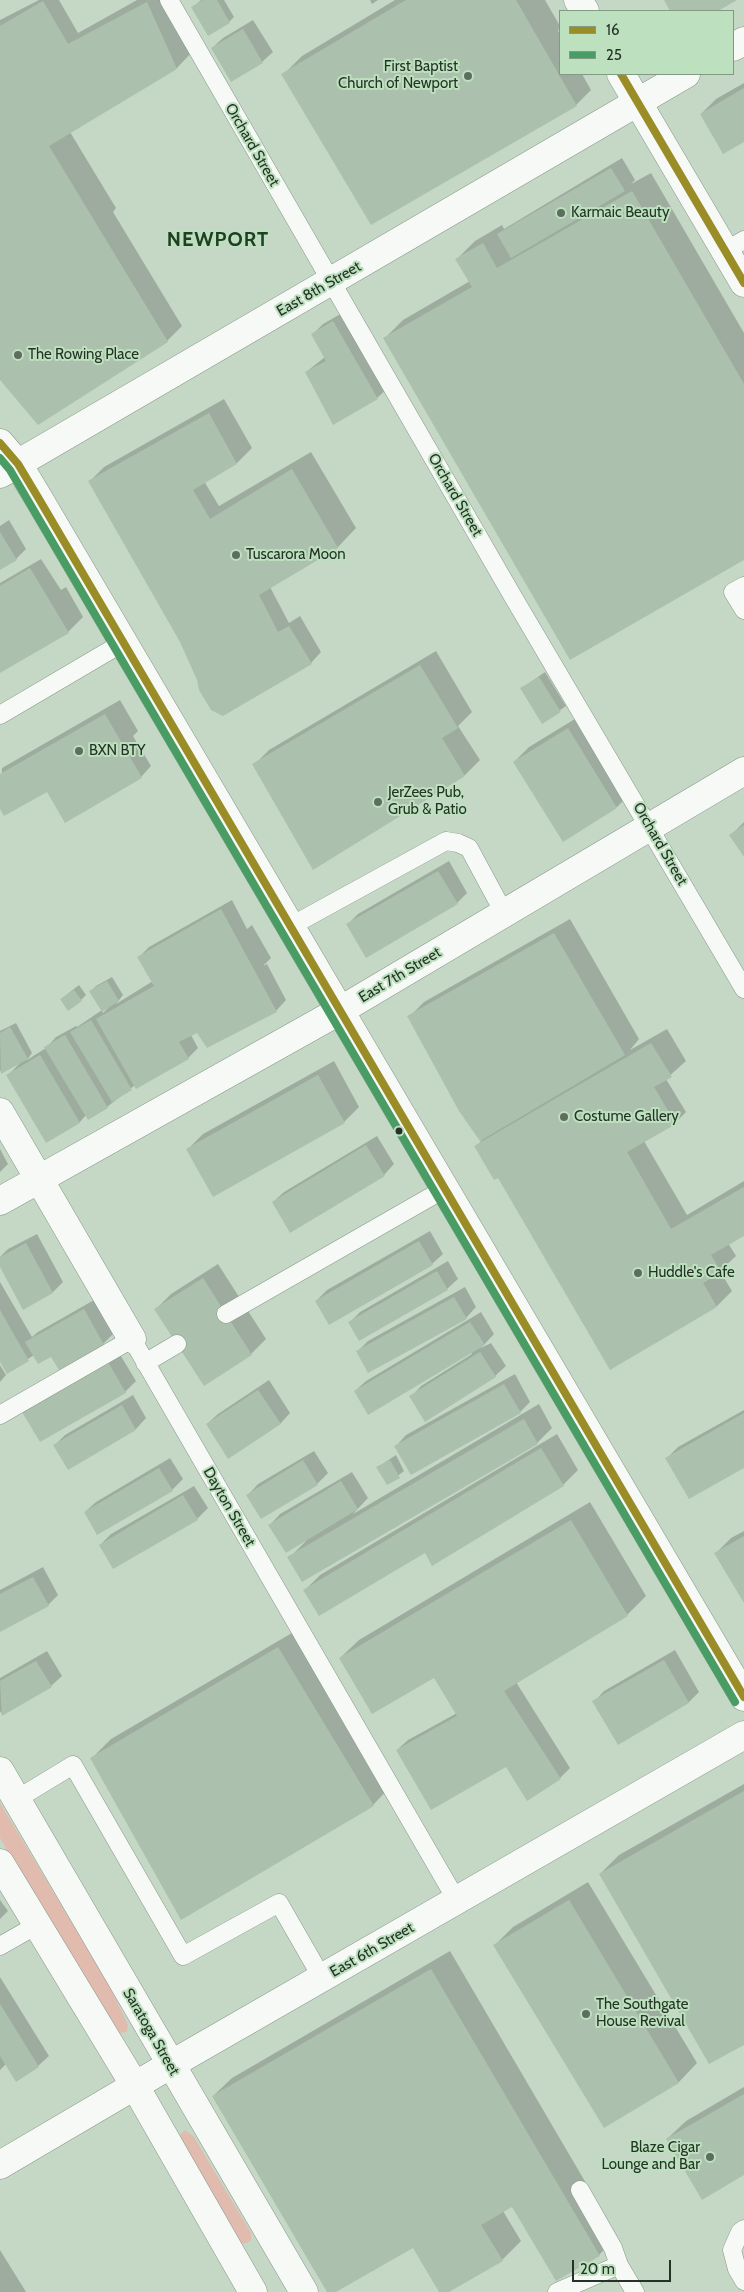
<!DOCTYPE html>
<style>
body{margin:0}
#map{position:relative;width:744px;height:2292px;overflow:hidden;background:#c5d8c6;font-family:Cabin,sans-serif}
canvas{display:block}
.legend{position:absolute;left:559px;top:10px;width:175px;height:65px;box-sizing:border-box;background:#bde0bf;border:1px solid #809b82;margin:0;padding:6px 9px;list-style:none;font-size:15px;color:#253326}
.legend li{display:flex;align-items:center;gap:10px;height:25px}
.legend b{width:25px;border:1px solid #809b82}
.scale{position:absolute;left:572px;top:2260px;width:99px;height:22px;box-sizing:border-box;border:2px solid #253326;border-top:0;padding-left:6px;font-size:15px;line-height:18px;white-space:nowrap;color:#253326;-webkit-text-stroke:4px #bde0bf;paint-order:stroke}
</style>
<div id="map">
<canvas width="744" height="2292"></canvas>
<ul class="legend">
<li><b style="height:6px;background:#9a8c27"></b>16</li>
<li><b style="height:6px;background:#499c64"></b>25</li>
</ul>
<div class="scale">20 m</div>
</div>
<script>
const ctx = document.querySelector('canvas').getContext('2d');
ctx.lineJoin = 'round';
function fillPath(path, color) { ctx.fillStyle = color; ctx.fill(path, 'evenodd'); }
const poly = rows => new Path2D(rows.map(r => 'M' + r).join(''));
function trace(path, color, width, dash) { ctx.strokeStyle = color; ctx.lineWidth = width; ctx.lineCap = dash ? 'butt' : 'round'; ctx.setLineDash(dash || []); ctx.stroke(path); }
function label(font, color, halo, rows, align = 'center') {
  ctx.font = font + ' Cabin,sans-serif'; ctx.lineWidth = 4; ctx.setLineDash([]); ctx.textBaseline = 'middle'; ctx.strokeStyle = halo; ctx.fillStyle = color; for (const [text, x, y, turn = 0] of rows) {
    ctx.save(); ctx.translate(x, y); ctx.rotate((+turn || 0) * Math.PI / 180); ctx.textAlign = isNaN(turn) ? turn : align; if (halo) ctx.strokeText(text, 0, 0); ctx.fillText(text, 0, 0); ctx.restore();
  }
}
fillPath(poly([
 [0,1803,110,1987,128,2025,127,2032,119,2033,106,2018,0,1838],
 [185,2130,194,2137,251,2233,251,2240,247,2243,240,2244,179,2136]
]), '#e1bbae');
fillPath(poly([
 [39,0,59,0,78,33,137,0,173,0,195,49,177,68,70,132,116,208,113,212,182,326,167,341,0,378,0,20],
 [201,0,224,0,234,17,229,22,193,7],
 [370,0,378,0,372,4],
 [395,0,545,0,560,26,558,31,560,35,560,74,582,74,591,90,576,105,283,75,302,56],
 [253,20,273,52,262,62,212,48,223,38],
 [744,83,744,140,701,114,716,99],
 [622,158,635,180,631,184,651,173,744,333,744,558,385,338,403,320,470,281,457,259,475,241,502,225,504,229],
 [344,312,388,388,377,398,306,372,325,357,313,334,323,324],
 [224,399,252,448,237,463,204,481,219,506,311,452,356,528,338,547,270,587,289,623,300,616,321,652,311,663,198,679,182,641,89,482,104,467],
 [9,520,26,549,16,559,0,569,0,526],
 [41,559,61,590,66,587,83,617,68,632,0,672,0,583],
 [436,651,472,712,458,726,480,760,465,775,254,765,269,750],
 [545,672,566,706,543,722,522,688],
 [120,700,138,731,133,736,151,766,141,777,56,786,0,806,2,768],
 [583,714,632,792,617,807,514,762,529,747],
 [744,822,744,855,731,835],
 [449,861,467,893,457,903,348,924,358,914],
 [232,900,247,929,252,925,271,958,263,966,267,964,286,1000,276,1011,199,1030,191,1035,198,1048,188,1058,135,1085,107,1107,88,1118,86,1115,80,1122,47,1142,7,1076,20,1063,1,1072,0,1070,0,1031,16,1023,32,1053,27,1060,46,1048,56,1037,76,1026,77,1027,102,1010,91,991,96,986,112,977,123,995,116,1004,153,981,139,957,149,947],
 [109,1007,103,1013,102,1011],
 [570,919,639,1039,630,1050,667,1029,686,1061,666,1079,686,1112,675,1123,644,1141,687,1215,744,1181,744,1234,728,1243,736,1256,720,1271,732,1291,717,1306,610,1368,498,1177,476,1147,481,1141,460,1110,409,1017,424,1002],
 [79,985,86,995,81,1000,61,999],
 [334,1061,359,1107,344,1122,188,1149,203,1134],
 [377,1136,394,1164,384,1175,273,1202,284,1192],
 [0,1149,8,1164,0,1172],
 [430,1231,443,1254,432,1264,316,1301,327,1290],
 [37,1234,63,1282,53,1292,24,1308,0,1264,0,1257,8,1249],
 [448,1261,458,1279,447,1289,349,1323,360,1312],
 [218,1264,266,1339,251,1354,156,1309,171,1294],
 [0,1282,32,1337,38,1332,94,1300,114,1333,103,1344,59,1369,51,1355,34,1355,8,1372,0,1359],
 [465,1287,476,1307,466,1318,357,1352,368,1341],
 [481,1312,494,1334,481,1348,491,1343,506,1366,495,1376,411,1397,421,1386,472,1354,471,1352,355,1391,366,1381],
 [119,1353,136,1381,125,1392,24,1412],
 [0,1365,6,1375,0,1382],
 [515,1374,530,1402,520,1412,396,1446,406,1435],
 [269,1380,290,1413,280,1424,207,1424,218,1414],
 [133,1395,146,1418,136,1429,68,1468,55,1445,65,1435],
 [539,1404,552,1428,537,1443,303,1580,289,1558,306,1541,270,1525,280,1514,352,1472,368,1498,353,1514],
 [744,1410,744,1467,667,1458,678,1447],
 [557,1434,578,1470,563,1485,425,1551,305,1590,320,1575],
 [314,1451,328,1473,317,1484,248,1495,258,1484],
 [396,1455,404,1471,387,1484,378,1467],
 [170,1458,183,1479,172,1490,85,1512,96,1502],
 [194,1486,208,1508,197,1519,114,1568,100,1545,111,1534],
 [590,1502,646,1596,627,1615,516,1682,570,1768,560,1778,506,1765,397,1750,408,1740,457,1713,435,1676,340,1658,359,1640],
 [744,1531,744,1601,716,1553,731,1538],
 [43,1567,58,1595,48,1605,0,1630,0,1590],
 [297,1630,391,1786,373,1805,92,1758,111,1739],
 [675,1650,699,1692,689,1702,594,1702,604,1691],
 [47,1651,62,1676,51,1686,2,1714,0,1711,0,1678],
 [744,1784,744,2044,600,1874,619,1855],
 [588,1882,697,2063,679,2082,604,2126,495,1945,513,1927],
 [0,1900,8,1911,0,1919],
 [450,1951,617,2236,599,2255,513,2205,503,2211,521,2241,502,2260,447,2292,440,2292,413,2246,333,2292,329,2292,213,2096,232,2078],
 [0,1977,49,2056,38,2066,16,2080,6,2064,0,2070],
 [744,2087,744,2174,667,2139,686,2121],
 [0,2250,26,2292,0,2292]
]), '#0003');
fillPath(poly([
 [203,0,217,0,230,23,208,36,191,7],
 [406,0,516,0,577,106,371,225,281,74],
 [664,0,737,0,718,11,670,11],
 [43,1,68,44,147,2,177,69,49,146,168,342,38,425,0,380,0,26],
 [243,29,263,63,231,82,211,48],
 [744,88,744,142,723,154,700,114],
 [611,168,625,191,511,258,497,234],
 [632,191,744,384,744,560,570,660,383,338,472,287,455,259,483,243,497,268],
 [333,321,378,399,333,425,305,372,326,361,311,334],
 [209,413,237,464,193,490,210,519,292,469,338,548,259,595,278,632,289,626,312,664,223,716,211,710,199,690,197,680,180,642,88,481],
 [0,532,17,560,0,570],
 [30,568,69,633,0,673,0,586],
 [420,665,458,728,442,738,465,776,313,870,252,764],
 [539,677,561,712,542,724,520,688],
 [105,714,142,778,65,823,47,792,4,816,0,809,0,774],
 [568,728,617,808,563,842,513,762],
 [744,825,744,857,729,835],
 [438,871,458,904,366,958,346,924],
 [221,909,277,1012,207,1048,197,1033,179,1042,189,1059,136,1089,96,1019,154,986,137,957],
 [554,933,625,1055,480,1141,459,1111,407,1016],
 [107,981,119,1001,102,1012,89,991],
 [74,990,82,1001,68,1011,60,999],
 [91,1020,132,1090,112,1102,70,1032],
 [10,1027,28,1059,1,1074,0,1033],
 [65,1035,108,1108,88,1120,44,1047],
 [651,1043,672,1077,654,1087,676,1124,627,1152,671,1229,744,1187,744,1236,711,1255,721,1272,703,1283,717,1307,610,1370,498,1178,494,1180,474,1146],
 [40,1055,80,1123,46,1143,6,1075],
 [318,1075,345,1123,213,1197,186,1149],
 [366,1145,385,1176,290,1233,272,1202],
 [419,1241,433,1265,329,1325,315,1301],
 [26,1243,53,1293,23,1310,0,1267,0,1257],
 [437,1271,448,1290,359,1341,348,1322],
 [203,1278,252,1355,204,1386,154,1309],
 [454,1297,467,1319,368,1373,356,1351],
 [84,1309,104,1345,59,1370,51,1357,38,1364,25,1342],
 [0,1310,29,1361,7,1374,0,1362],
 [470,1322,485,1345,368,1415,354,1391],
 [480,1352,496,1377,425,1422,409,1396],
 [108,1362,126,1393,40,1442,22,1412],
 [504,1384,521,1413,411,1475,394,1446],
 [258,1390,281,1424,228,1459,206,1424],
 [122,1405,136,1430,68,1470,53,1445],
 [744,1413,744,1468,689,1499,665,1458],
 [524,1419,538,1444,302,1582,287,1557],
 [541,1448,564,1486,432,1566,425,1553,319,1616,303,1590],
 [303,1460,318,1485,261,1519,246,1495],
 [390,1460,400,1478,387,1485,376,1467],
 [159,1468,173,1491,97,1535,84,1512],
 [341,1481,358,1509,286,1553,268,1525],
 [183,1495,198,1520,113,1569,99,1545],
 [571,1520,628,1616,504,1691,561,1779,527,1801,506,1767,431,1810,396,1750,457,1716,434,1678,372,1714,339,1658],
 [744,1536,744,1603,714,1553],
 [33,1577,49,1606,0,1632,0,1594],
 [278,1647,374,1806,181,1920,90,1758],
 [664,1660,689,1703,618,1745,592,1701],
 [36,1661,52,1687,2,1716,0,1681],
 [744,1791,744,2045,709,2064,599,1874],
 [569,1900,679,2083,604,2128,493,1945],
 [431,1969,600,2256,556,2281,512,2207,481,2225,503,2261,449,2292,439,2292,413,2248,336,2292,327,2292,212,2096],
 [0,2004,39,2067,16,2082,0,2056],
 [744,2094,744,2175,702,2200,666,2139]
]), '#acc1ad');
const lane = poly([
 [169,0,512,595,744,989],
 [725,251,744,240],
 [744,586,733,592,744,610],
 [0,715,124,642],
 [291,926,446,841,458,843,469,848,504,913],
 [226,1314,446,1188],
 [145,1363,177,1344],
 [0,1415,132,1339,457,1901],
 [17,1799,73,1765,183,1956,279,1903,322,1978],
 [0,1946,37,1925],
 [580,2190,613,2248,619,2265],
 [744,2229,740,2232,732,2250,737,2269,744,2281],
 [557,2292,619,2265,635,2292]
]);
const street = poly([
 [733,47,744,41],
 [0,474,686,74],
 [0,1112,132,1339],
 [0,1201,341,1010,744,771],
 [0,1771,304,2292],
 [0,1863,135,2086,253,2292]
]);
const secondary = poly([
 [0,2165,170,2065,744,1735]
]);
const primary = poly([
 [578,0,585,11],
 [621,74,744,283],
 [0,443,18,464,39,499,744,1697]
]);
trace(lane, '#879788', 19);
trace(street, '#879788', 29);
trace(secondary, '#879788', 29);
trace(primary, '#879788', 29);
trace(lane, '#f6f9f6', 18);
trace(street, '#f6f9f6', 28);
trace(secondary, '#f6f9f6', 28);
trace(primary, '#f6f9f6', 28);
trace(poly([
 [621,74,744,283],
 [0,443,18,464,39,499,744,1697]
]), '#9a8c27', 8);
trace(poly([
 [0,458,10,470,30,504,735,1702]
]), '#499c64', 8);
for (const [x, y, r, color] of [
 [468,76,5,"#5d6d5e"],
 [561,213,5,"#5d6d5e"],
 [18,355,5,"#5d6d5e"],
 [236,555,5,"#5d6d5e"],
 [79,751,5,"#5d6d5e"],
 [378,802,5,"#5d6d5e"],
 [564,1117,5,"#5d6d5e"],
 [399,1131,4.5,"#253326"],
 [638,1273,5,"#5d6d5e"],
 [586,2014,5,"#5d6d5e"],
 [710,2157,5,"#5d6d5e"]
]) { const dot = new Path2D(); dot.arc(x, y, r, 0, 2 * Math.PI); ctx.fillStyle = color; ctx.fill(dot); trace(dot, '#bde0bf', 2); }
label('15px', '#253326', '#bde0bf', [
 ["First Baptist",458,67,"right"],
 ["Church of Newport",458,84,"right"],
 ["Karmaic Beauty",571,213],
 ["The Rowing Place",28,355],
 ["Tuscarora Moon",246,555],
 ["BXN BTY",89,751],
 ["JerZees Pub,",388,793],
 ["Grub & Patio",388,810],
 ["Costume Gallery",574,1117],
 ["Huddle's Cafe",648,1273],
 ["The Southgate",596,2005],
 ["House Revival",596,2022],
 ["Blaze Cigar",700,2148,"right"],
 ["Lounge and Bar",700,2165,"right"]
], 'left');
label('15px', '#253326', '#bde0bf', [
 ["Orchard Street",252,145,60],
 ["East 8th Street",319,289,-30],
 ["Orchard Street",455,495,60],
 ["Orchard Street",660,844,60],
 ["East 7th Street",400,975,-31],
 ["Dayton Street",229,1507,60],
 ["East 6th Street",372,1950,-30],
 ["Saratoga Street",151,2032,60]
]);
ctx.letterSpacing = '1px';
label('bold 20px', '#213f24', '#bde0bf', [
 ["NEWPORT",218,240]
]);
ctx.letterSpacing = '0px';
</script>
